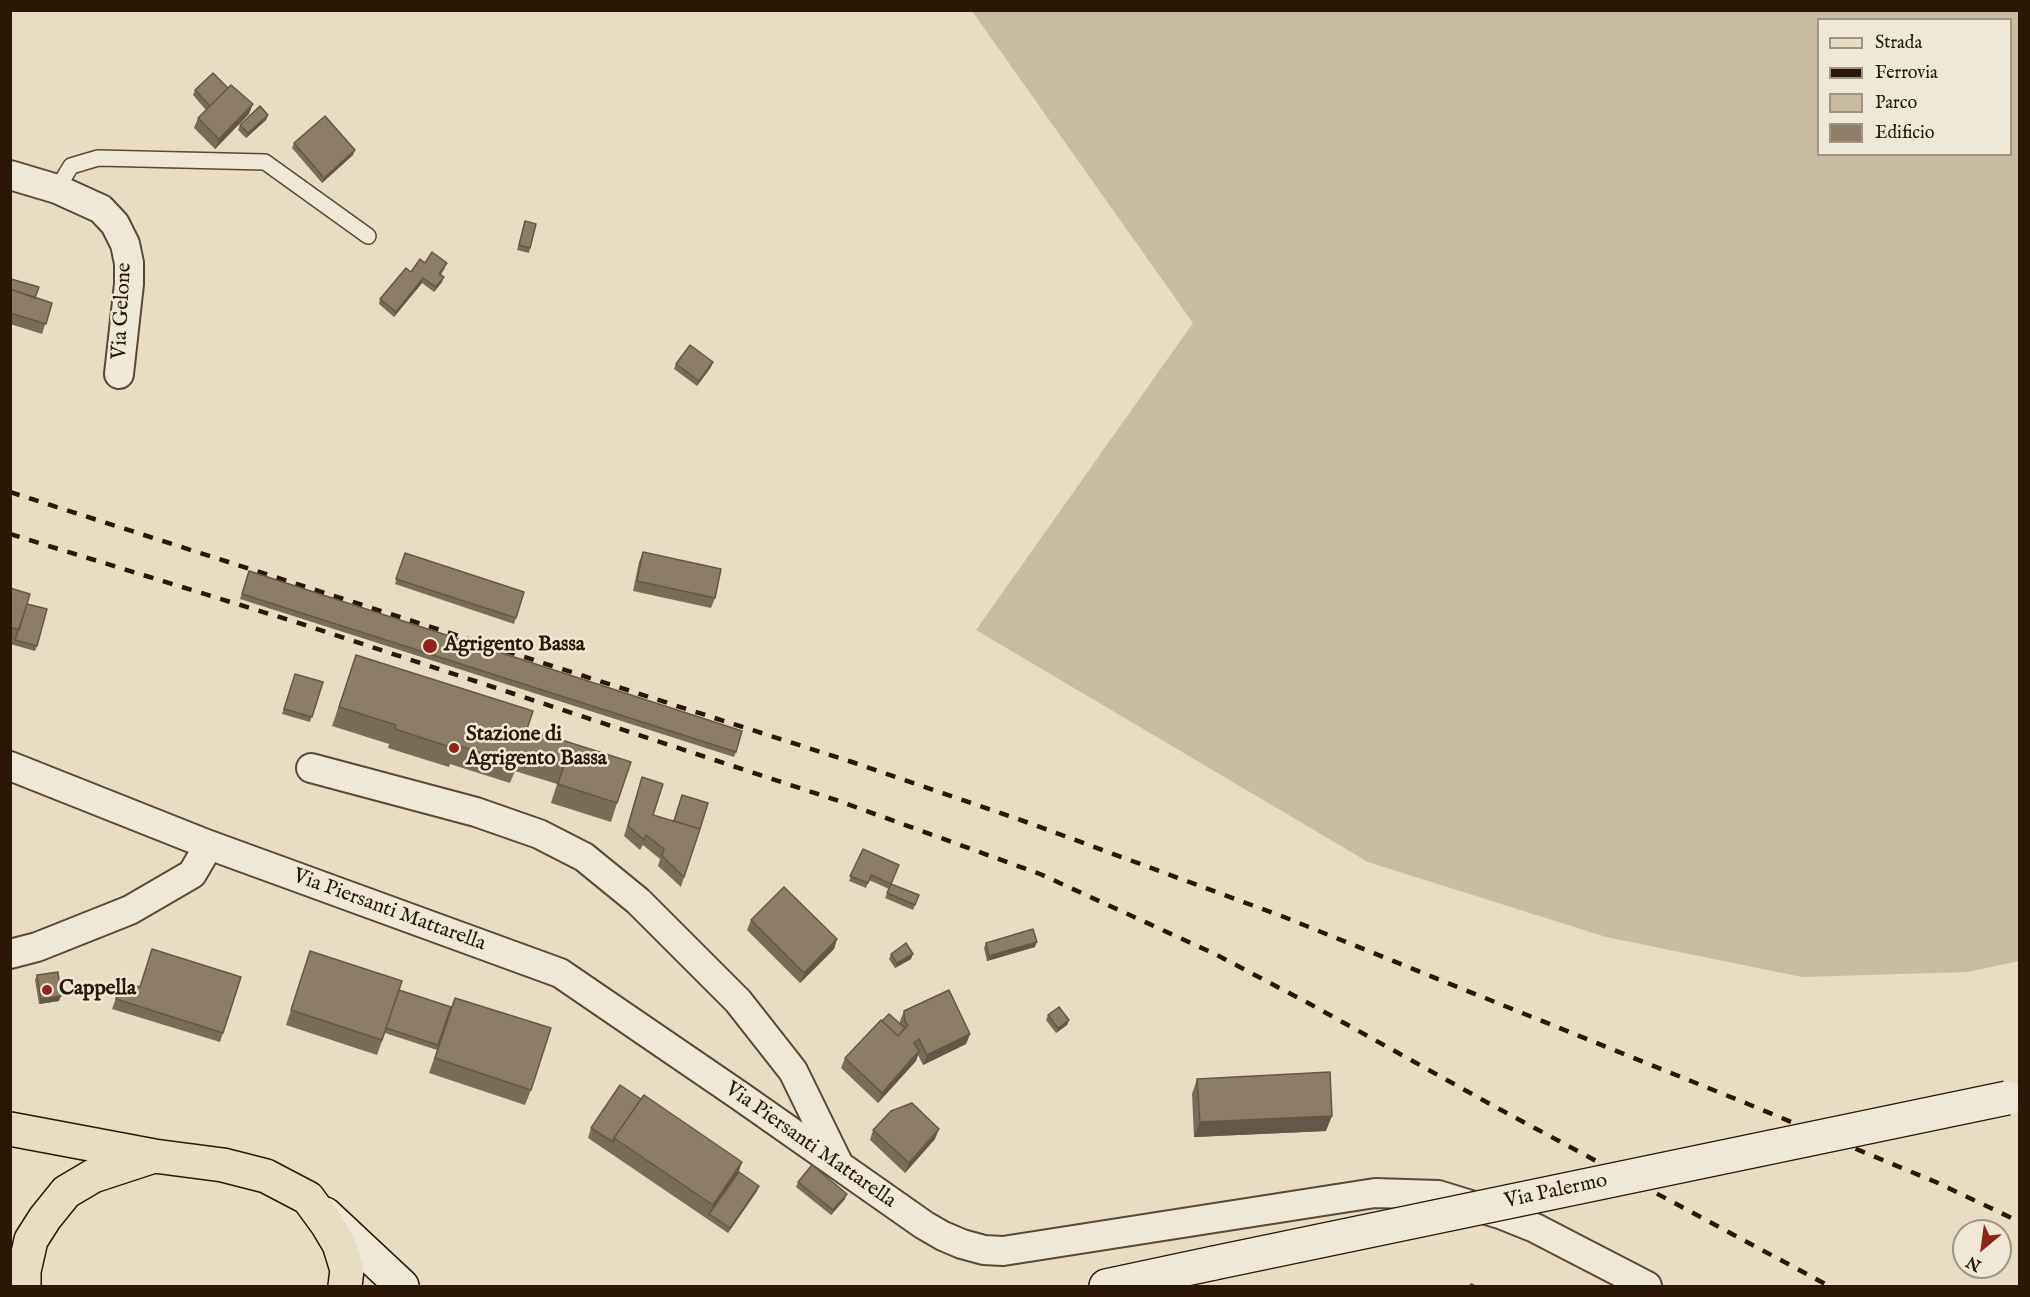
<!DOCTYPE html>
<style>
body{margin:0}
#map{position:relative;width:2030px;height:1297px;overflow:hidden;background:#e8dcc2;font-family:"IM FELL English",serif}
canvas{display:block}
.frame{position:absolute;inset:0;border:12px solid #2a1705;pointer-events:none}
.legend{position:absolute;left:1817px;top:18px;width:195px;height:138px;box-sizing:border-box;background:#f0e8d7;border:2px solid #a19483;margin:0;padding:8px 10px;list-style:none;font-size:18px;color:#2a1705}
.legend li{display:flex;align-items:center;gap:12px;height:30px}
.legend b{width:30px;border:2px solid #a19483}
.north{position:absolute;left:1952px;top:1219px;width:60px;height:60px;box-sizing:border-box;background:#f0e8d7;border:2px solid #a19483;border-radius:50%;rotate:209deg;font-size:16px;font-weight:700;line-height:24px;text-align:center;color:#2a1705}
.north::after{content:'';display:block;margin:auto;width:21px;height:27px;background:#8f2418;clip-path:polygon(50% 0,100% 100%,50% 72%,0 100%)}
</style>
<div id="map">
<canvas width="2030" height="1297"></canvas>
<div class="frame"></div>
<ul class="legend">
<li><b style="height:8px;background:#e8dcc2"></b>Strada</li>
<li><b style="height:8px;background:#2a1705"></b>Ferrovia</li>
<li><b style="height:16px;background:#c8bba2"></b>Parco</li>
<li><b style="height:16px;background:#8d7d67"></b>Edificio</li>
</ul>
<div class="north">N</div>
</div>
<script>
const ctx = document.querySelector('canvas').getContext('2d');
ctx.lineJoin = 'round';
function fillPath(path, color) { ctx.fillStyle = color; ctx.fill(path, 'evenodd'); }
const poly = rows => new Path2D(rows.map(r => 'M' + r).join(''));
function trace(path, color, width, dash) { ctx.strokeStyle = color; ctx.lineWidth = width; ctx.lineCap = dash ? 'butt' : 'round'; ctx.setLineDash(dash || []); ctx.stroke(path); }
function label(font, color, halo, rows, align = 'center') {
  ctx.font = font + ' "IM FELL English",serif'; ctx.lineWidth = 5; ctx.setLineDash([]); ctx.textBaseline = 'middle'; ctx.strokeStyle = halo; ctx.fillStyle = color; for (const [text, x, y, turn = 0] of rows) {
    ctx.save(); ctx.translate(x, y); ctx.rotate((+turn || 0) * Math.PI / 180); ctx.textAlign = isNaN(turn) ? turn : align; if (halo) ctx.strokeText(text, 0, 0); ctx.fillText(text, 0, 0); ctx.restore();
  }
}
fillPath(poly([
 [972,11,2019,11,2019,961,1968,972,1802,977,1606,937,1368,862,976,630,1193,323],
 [1818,20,2010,20,2010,154,1818,154]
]), '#c8bba2');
const lane = poly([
 [57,189,71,166,98,158,265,162,368,236]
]);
const street = poly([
 [10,175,57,189,101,209,115,224,125,244,129,263,129,284,119,374],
 [10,766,209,845,560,973,740,1096,924,1225,943,1236,962,1244,984,1250,1003,1251,1375,1193,1438,1195,1500,1214,1535,1228,1647,1286],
 [311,768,476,812,539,834,584,857,638,901,738,1001,793,1071,839,1165],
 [10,954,37,947,130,910,192,874,209,845]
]);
const secondary = poly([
 [325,1214,402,1286],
 [1106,1286,1214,1263]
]);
const primary = poly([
 [10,1129,154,1156,223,1165,266,1176,308,1198,327,1224,339,1244,347,1270,345,1286],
 [24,1286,24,1271,31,1240,45,1218,66,1192,93,1176,151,1157]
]);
trace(lane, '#5a4834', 18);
trace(street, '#5a4834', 32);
trace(secondary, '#2a1705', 36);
trace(primary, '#2a1705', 36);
trace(lane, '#f0e8d7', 15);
trace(street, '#f0e8d7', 28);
trace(secondary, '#f0e8d7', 33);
trace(primary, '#e8dcc2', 33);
trace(poly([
 [10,492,855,763,1032,824,1284,917,1748,1104,1938,1183,2020,1222],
 [10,534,302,624,839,801,1040,874,1215,954,1310,1004,1490,1104,1829,1286]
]), '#2a1705', 4.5, [10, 10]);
const secondaryBridge = poly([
 [1214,1263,2007,1098]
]);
trace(secondaryBridge, '#2a1705', 36, []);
trace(secondaryBridge, '#f0e8d7', 33);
fillPath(poly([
 [228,88,249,114,215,149,194,128,198,118,206,110,193,95,195,90],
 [268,115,266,120,246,138,238,130,240,125],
 [294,143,353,155,322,183,292,148],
 [525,221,530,248,529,253,517,250],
 [425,263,445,268,441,275,442,282,434,292,422,283,394,317,379,304,380,299,411,272],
 [10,273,11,279,35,298,52,303,42,334,10,324],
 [676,364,711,367,697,386,674,369],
 [643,552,715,598,711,608,633,591,639,562],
 [405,553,524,592,514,624,395,584],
 [249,571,736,752,734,757,240,599],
 [10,588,27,604,37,646,35,651,10,644],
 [356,655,527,729,617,803,611,822,551,803,557,784,515,771,510,783,450,764,449,767,388,748,389,744,332,726],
 [295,674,323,682,310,722,282,714],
 [642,777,653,815,684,877,681,887,658,866,660,859,643,845,640,850,624,836],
 [863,849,891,884,919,895,913,910,885,898,889,889,869,880,866,888,849,881],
 [751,920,837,939,834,949,800,983,747,930],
 [986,943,1035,947,987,961,984,948],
 [310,951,399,990,531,1090,525,1105,429,1073,442,1035,437,1050,385,1033,377,1055,286,1025],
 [891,954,911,959,895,968,889,959],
 [37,975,59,1001,39,1004,35,980],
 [122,981,223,1033,220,1042,112,1009],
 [904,1011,970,1034,966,1044,923,1065,918,1055,916,1061,878,1103,841,1068,845,1058,882,1021,900,1024,900,1021],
 [1048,1015,1069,1020,1067,1025,1056,1033,1046,1020],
 [1197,1079,1326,1131,1194,1137,1192,1094],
 [591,1128,739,1172,757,1191,728,1233,588,1138],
 [873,1130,935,1139,905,1173,870,1140],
 [798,1182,845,1199,831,1215,796,1187]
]), '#796c59');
fillPath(poly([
 [253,104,249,114,215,149,219,139],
 [268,115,266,120,246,138,248,133],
 [355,150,353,155,322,183,324,178],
 [444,277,442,282,434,292,436,287],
 [423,278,422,283,394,317,396,312],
 [713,362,711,367,697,386,699,381],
 [837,939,834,949,800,983,804,973],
 [1037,942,1035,947,987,961,989,956],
 [913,954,911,959,895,968,897,963],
 [61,996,59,1001,39,1004,41,999],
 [1069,1020,1067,1025,1056,1033,1058,1028],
 [970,1034,966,1044,923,1065,927,1055],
 [919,1051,916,1061,878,1103,882,1093],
 [1332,1116,1326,1131,1194,1137,1200,1122],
 [939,1129,935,1139,905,1173,909,1163],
 [742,1162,737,1177,709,1214,713,1205],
 [759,1186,757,1191,728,1233,730,1228],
 [847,1194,845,1199,831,1215,833,1210]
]), '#635848');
const building = poly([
 [213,73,228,88,210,106,195,90,213,73],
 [231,85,253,104,219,139,198,118,231,85],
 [260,106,268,115,248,133,240,125,260,106],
 [325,116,355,150,324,178,294,143,325,116],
 [525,221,536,224,530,248,519,245,525,221],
 [432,252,447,263,439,274,444,277,436,287,423,278,396,312,380,299,406,268,411,272,420,259,425,263,432,252],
 [11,279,39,287,35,298,10,289,11,279],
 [10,289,52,303,46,324,10,313,10,289],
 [690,345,713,362,699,381,676,364,690,345],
 [643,552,721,569,715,598,637,581,643,552],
 [405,553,524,592,516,618,396,579,405,553],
 [249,571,742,731,736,752,242,594,249,571],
 [10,588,30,594,19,630,10,627,10,588],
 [27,604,47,609,37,646,15,640,27,604],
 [356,655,533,711,527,729,631,762,617,803,558,784,564,765,521,752,517,764,457,745,456,749,395,729,396,725,339,707,356,655],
 [295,674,323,682,312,717,284,709,295,674],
 [642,777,663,784,653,815,700,829,684,877,662,856,664,849,646,835,644,840,628,826,642,777],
 [682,795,708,803,700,829,674,821,682,795],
 [863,849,899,865,891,884,871,875,868,883,850,876,863,849],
 [891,884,919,895,915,905,887,893,891,884],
 [784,887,837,939,804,973,751,920,784,887],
 [1033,929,1037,942,989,956,986,943,1033,929],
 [906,943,913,954,897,963,891,954,906,943],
 [152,949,241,977,223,1033,116,999,122,981,140,987,152,949],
 [310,951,402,981,382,1040,291,1010,310,951],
 [58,972,61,996,41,999,37,975,58,972],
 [399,990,451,1007,438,1045,386,1028,399,990],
 [949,990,970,1034,927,1055,919,1039,914,1043,919,1051,882,1093,845,1058,881,1020,898,1036,908,1025,905,1022,904,1011,949,990],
 [455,998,551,1028,531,1090,435,1058,455,998],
 [1059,1007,1069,1020,1058,1028,1048,1015,1059,1007],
 [889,1014,905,1028,898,1036,882,1021,889,1014],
 [1330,1072,1332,1116,1200,1122,1197,1079,1330,1072],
 [620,1085,641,1099,614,1138,613,1142,591,1128,620,1085],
 [644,1095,742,1162,713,1205,614,1138,644,1095],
 [912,1103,939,1129,909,1163,873,1130,891,1111,912,1103],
 [812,1165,847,1194,833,1210,798,1182,812,1165],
 [739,1172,759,1186,730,1228,709,1214,739,1172],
 [1471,1284,1478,1287,1469,1287,1471,1284]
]);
fillPath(building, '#8d7d67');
trace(building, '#635848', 1.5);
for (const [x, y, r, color] of [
 [430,646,8,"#8f2418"],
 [454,748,6,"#8f2418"],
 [47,990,6,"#8f2418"]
]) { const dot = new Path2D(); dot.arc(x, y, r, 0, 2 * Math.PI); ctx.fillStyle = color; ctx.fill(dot); trace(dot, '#f0e8d7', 2); }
label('21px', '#2a1705', '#f0e8d7', [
 ["Via Gelone",123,311,-87],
 ["Via Piersanti Mattarella",389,911,20],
 ["Via Piersanti Mattarella",810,1146,35],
 ["Via Palermo",1556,1192,-12]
]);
label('bold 21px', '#2a1705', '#f0e8d7', [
 ["Agrigento Bassa",444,646],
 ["Stazione di",466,736],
 ["Agrigento Bassa",466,760],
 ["Cappella",59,990]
], 'left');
</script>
